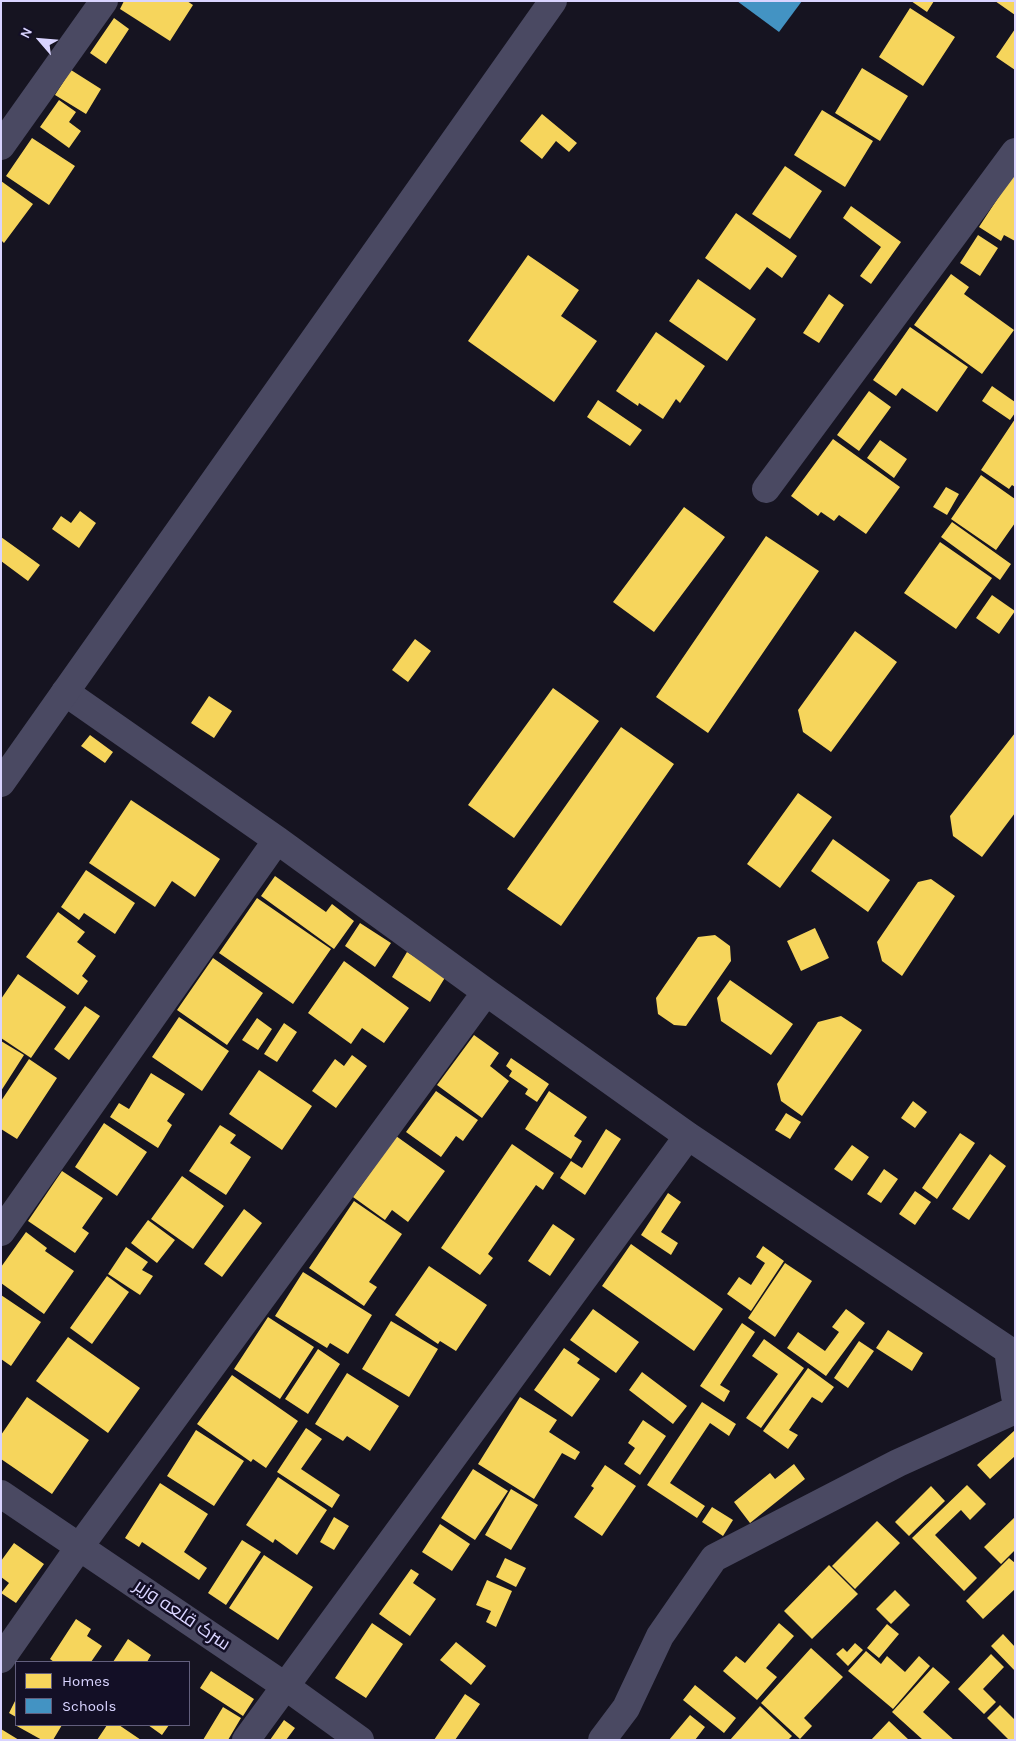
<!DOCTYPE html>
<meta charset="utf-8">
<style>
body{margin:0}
#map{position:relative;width:1016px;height:1741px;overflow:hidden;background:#161421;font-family:Karla,sans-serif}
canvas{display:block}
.frame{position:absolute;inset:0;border:2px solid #d9d4ff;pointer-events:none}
.legend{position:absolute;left:15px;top:1661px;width:175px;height:65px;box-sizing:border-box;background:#130f26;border:1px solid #625e7d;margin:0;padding:6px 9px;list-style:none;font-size:15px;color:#d9d4ff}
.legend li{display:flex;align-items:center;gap:10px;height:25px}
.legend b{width:25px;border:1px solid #625e7d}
.north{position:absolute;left:15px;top:15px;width:50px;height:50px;-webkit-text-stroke:4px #130f26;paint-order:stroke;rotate:297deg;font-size:14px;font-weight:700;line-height:20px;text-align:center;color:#d9d4ff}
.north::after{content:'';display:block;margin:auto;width:18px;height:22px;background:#d9d4ff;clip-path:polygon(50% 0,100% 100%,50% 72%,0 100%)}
</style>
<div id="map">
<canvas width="1016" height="1741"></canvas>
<div class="frame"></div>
<ul class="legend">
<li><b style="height:14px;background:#f6d55c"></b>Homes</li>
<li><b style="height:14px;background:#4393c3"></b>Schools</li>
</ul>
<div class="north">N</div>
</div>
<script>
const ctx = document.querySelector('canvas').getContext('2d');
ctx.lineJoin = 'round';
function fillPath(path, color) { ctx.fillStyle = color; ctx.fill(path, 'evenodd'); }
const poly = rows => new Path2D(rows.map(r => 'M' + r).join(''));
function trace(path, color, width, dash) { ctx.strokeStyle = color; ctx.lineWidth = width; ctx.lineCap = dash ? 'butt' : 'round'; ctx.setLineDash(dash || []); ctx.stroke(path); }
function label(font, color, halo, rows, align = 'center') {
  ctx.font = font + ' Karla,Cairo,sans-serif'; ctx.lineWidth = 5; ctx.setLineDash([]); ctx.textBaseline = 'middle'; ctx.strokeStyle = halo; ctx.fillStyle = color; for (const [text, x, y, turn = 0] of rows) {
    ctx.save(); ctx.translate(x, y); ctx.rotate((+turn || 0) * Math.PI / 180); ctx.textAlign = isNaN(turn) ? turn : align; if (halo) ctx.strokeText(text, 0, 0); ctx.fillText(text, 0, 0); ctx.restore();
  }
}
fillPath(poly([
 [124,1,187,1,193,5,170,41,120,9],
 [911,1,934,1,927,12],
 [995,1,1015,1,1015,15],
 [910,8,955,37,923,86,879,57],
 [114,18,129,29,106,64,90,53],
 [1015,29,1015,70,996,57],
 [862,68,908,96,880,141,835,113],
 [71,70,101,89,86,114,55,95],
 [59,100,76,112,69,122,81,131,69,148,40,127],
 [822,110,873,141,845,187,794,155],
 [542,114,577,143,569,152,556,141,542,159,520,141],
 [32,138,75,166,49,205,6,176],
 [785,166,822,191,790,239,752,214],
 [1015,172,1015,241,1004,235,1001,241,979,227],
 [1,181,33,204,4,243,1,240],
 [851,206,901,242,871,284,860,276,881,247,843,218],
 [736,213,797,256,782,278,767,267,750,290,705,258],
 [978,235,998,248,980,276,960,263],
 [528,255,579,290,561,316,597,341,554,402,468,341],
 [951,274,969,287,964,294,1014,330,982,374,914,325],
 [698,279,756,319,727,361,669,321],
 [829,294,844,305,819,343,803,333],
 [910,327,968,367,937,412,902,388,896,396,873,380],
 [656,332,705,366,680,403,676,399,663,419,639,403,638,406,616,391],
 [992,386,1015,402,1015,413,1010,420,982,401],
 [869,391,891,407,859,451,837,435],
 [598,400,642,430,630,446,587,417],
 [1015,419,1015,487,1012,485,1009,489,981,470],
 [833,439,900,487,866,534,839,515,834,521,821,512,818,516,791,496],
 [880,440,907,459,894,478,867,458],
 [981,475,1015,499,1015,523,996,550,951,519],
 [946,487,959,494,947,515,933,507],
 [684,507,725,537,654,632,613,602],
 [80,511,96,523,79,548,52,529,61,516,71,523],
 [952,522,1011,564,1000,580,941,537],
 [766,536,819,571,708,733,656,697],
 [1,537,40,565,28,581,1,561],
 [940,542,992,578,956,629,904,593],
 [992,595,1015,611,999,634,976,618],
 [855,631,897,662,831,752,803,732,798,710],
 [415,639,431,651,408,682,392,670],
 [553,688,599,721,514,838,468,805],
 [209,696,232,711,214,738,191,723],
 [621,727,674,764,561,926,507,889],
 [1015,733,1015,813,982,857,953,836,950,816],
 [90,735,113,752,105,763,81,746],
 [798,793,832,817,780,888,747,864],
 [131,800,220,859,195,897,172,881,155,907,89,863],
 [833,839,890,880,868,912,811,871],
 [86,870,135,903,115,934,84,913,79,920,61,907],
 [275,876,326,912,332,904,354,921,334,949,261,896],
 [931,879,955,896,902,976,882,961,877,942,918,882],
 [257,898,331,949,293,1004,219,953],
 [58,912,85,932,77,942,96,956,82,976,88,981,78,995,26,957],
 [360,923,391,943,375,967,345,946],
 [815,928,829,958,801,971,787,941],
 [715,935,730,946,731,961,686,1026,674,1025,658,1014,656,998,698,937],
 [407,952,446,976,430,1002,392,977],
 [213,958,263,993,227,1045,177,1010],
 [344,961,409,1008,384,1043,362,1028,351,1044,308,1013],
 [18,974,66,1007,31,1058,1,1038,1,999],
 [730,980,793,1024,771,1055,721,1021,717,998],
 [85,1006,100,1016,69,1060,54,1049],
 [841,1016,862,1030,802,1116,781,1101,777,1084,818,1022],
 [179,1017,229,1051,202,1091,152,1057],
 [257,1018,272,1029,258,1050,242,1040],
 [284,1023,297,1032,277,1062,264,1054],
 [474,1035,499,1053,490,1066,509,1081,482,1118,437,1085],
 [1,1041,24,1055,1,1091],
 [352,1055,367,1066,336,1108,312,1091,335,1059,344,1066],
 [511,1058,549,1084,537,1102,525,1094,528,1089,509,1076,512,1071,506,1066],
 [29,1059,57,1078,17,1139,1,1129,1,1101],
 [259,1070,312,1106,282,1150,229,1114],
 [151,1073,185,1094,167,1121,172,1125,158,1148,110,1117,119,1103,129,1109],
 [436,1091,478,1120,463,1141,456,1136,441,1157,406,1132],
 [549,1091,587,1117,574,1136,582,1141,571,1159,525,1129],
 [913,1101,927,1112,915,1128,901,1118],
 [786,1113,801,1122,790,1139,775,1130],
 [104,1123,147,1152,117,1196,75,1167],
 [220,1125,236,1135,230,1143,251,1157,226,1195,189,1171],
 [606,1129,621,1139,585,1195,560,1178,571,1161,582,1168],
 [960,1133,975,1143,937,1199,922,1188],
 [396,1136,445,1171,408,1222,392,1210,385,1220,353,1197],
 [512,1144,554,1173,543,1190,536,1185,488,1254,493,1258,480,1275,441,1248],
 [852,1145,869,1157,852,1181,834,1169],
 [990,1154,1006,1166,969,1220,952,1209],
 [884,1169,898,1179,881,1203,867,1194],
 [62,1171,103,1198,82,1228,89,1233,75,1253,28,1221],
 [182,1176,224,1206,193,1249,151,1219],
 [915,1191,931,1202,915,1225,899,1214],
 [668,1193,681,1202,661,1232,678,1243,671,1255,641,1235],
 [354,1201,402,1234,369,1282,377,1287,364,1306,309,1268],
 [244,1209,262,1223,222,1277,204,1264],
 [148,1220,175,1240,157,1263,131,1243],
 [553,1224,575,1239,550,1276,528,1261],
 [26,1232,47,1248,45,1251,74,1271,44,1314,1,1283,1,1267],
 [631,1244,723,1309,694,1351,602,1286],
 [763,1246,784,1261,751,1311,727,1294,739,1277,751,1285,765,1263,756,1257],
 [126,1247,148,1262,142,1270,153,1276,140,1295,108,1274],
 [785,1263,812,1281,775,1337,748,1318],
 [429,1266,487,1305,456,1351,440,1341,438,1344,395,1315],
 [303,1272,372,1315,348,1354,330,1343,327,1348,275,1316],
 [107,1276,129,1292,92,1344,70,1328],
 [1,1295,41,1322,11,1366,1,1359],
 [593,1309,639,1342,616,1373,570,1340],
 [846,1309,865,1323,826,1376,787,1348,798,1332,825,1351,839,1332,832,1327],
 [268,1317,314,1347,280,1399,234,1369],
 [391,1321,438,1349,409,1397,362,1369],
 [742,1323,755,1332,720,1385,730,1391,724,1402,700,1386],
 [888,1330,923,1353,912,1371,876,1348],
 [68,1337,140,1388,108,1433,36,1381],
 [764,1339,804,1368,761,1428,746,1418,778,1374,752,1356],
 [859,1341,874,1351,848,1388,834,1378],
 [564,1348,580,1359,577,1363,600,1379,572,1417,534,1390],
 [318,1349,340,1364,308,1414,285,1399],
 [808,1368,834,1387,822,1403,812,1397,789,1430,798,1435,788,1449,763,1431],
 [642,1372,687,1406,673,1424,629,1390],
 [347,1373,399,1406,370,1451,347,1436,343,1441,315,1424],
 [232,1375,298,1421,266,1468,253,1459,251,1462,197,1424],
 [27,1397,89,1440,52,1494,1,1459,1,1435],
 [520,1397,557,1420,549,1432,580,1452,575,1460,562,1453,534,1499,478,1464],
 [702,1402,736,1424,729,1436,710,1423,670,1483,705,1506,697,1518,647,1485],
 [643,1420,666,1436,640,1475,624,1464,635,1448,628,1443],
 [306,1428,322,1439,301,1469,340,1495,332,1508,277,1472],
 [196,1430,244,1461,214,1506,167,1476],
 [1015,1430,1015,1456,990,1479,977,1465],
 [794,1464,805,1479,750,1523,734,1502,770,1473,775,1479],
 [605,1465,636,1486,602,1536,574,1517,594,1488,591,1486],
 [473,1469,508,1491,475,1540,441,1518],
 [278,1477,327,1510,297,1555,275,1539,273,1543,246,1525],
 [160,1483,208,1514,184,1552,207,1568,199,1580,142,1542,139,1547,125,1538],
 [967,1485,986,1504,970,1520,961,1510,935,1535,977,1578,964,1591,912,1538],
 [931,1486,945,1501,909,1536,895,1522],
 [511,1489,538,1505,511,1550,485,1535],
 [712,1507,733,1520,723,1536,702,1522],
 [334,1517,349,1526,334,1550,320,1542],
 [1015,1517,1015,1550,1001,1564,984,1547],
 [877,1521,900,1543,855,1589,832,1566],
 [440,1524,470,1544,452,1571,422,1552],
 [242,1540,261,1552,226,1605,208,1593],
 [14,1543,44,1564,16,1603,1,1593,9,1583,1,1577,1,1561],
 [264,1555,313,1587,278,1640,229,1608],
 [505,1558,526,1568,516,1587,496,1577],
 [1009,1558,1015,1563,1015,1589,983,1619,966,1601],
 [829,1565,858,1594,812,1639,784,1611],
 [411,1569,419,1574,413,1583,436,1599,410,1636,379,1614],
 [487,1580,512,1591,496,1627,486,1622,491,1611,476,1605],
 [895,1590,910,1605,891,1624,876,1609],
 [76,1619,91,1629,87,1636,102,1646,91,1662,54,1662,50,1659],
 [372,1623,403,1644,366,1698,335,1678],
 [779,1623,794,1636,766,1668,777,1677,757,1700,723,1671,736,1656,745,1663],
 [887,1624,899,1634,879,1658,867,1648],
 [1003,1634,1015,1647,1015,1671,991,1646],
 [128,1639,151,1655,147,1662,113,1662],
 [456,1642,486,1666,471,1685,440,1660],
 [855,1643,863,1650,848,1666,836,1654,843,1648,847,1652],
 [811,1648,843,1677,804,1718,812,1726,800,1739,761,1703],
 [866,1651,881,1664,887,1656,905,1672,919,1656,930,1666,893,1709,848,1671],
 [991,1654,1004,1667,983,1689,996,1702,984,1714,958,1689],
 [933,1667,950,1682,923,1712,954,1740,923,1740,892,1712],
 [211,1671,254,1699,243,1716,200,1688],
 [695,1685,736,1718,724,1733,683,1700],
 [465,1694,480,1704,455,1740,434,1740],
 [16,1699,16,1717,9,1713],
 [1000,1705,1015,1720,1015,1740,1009,1740,987,1718],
 [760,1706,792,1736,788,1740,730,1740],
 [223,1707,241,1718,228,1740,203,1740],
 [690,1715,705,1727,695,1740,669,1740],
 [284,1720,295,1728,286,1740,270,1740],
 [889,1721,909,1740,871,1740],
 [15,1725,62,1725,53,1740,42,1740],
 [107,1725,119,1725,141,1740,97,1740],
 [148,1725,169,1725,162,1735],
 [1,1729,19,1740,1,1740]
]), '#f6d55c');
fillPath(poly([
 [737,1,802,1,779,32]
]), '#4393c3');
trace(poly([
 [1,146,104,1],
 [766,489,1015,152],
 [65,692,277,840,486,992,688,1136,1008,1350,1015,1396],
 [1,1232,277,840],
 [1,1494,285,1686,360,1740],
 [1,1659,80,1546,486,992],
 [246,1740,688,1136],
 [602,1740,626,1708,660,1636,714,1558,898,1463,1015,1410]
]), '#4a4962', 28);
trace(poly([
 [1,783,553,1]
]), '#4a4962', 28);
label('19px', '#d9d4ff', '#130f26', [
 ["سرک قلعه وزیر",182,1615,34]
]);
</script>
